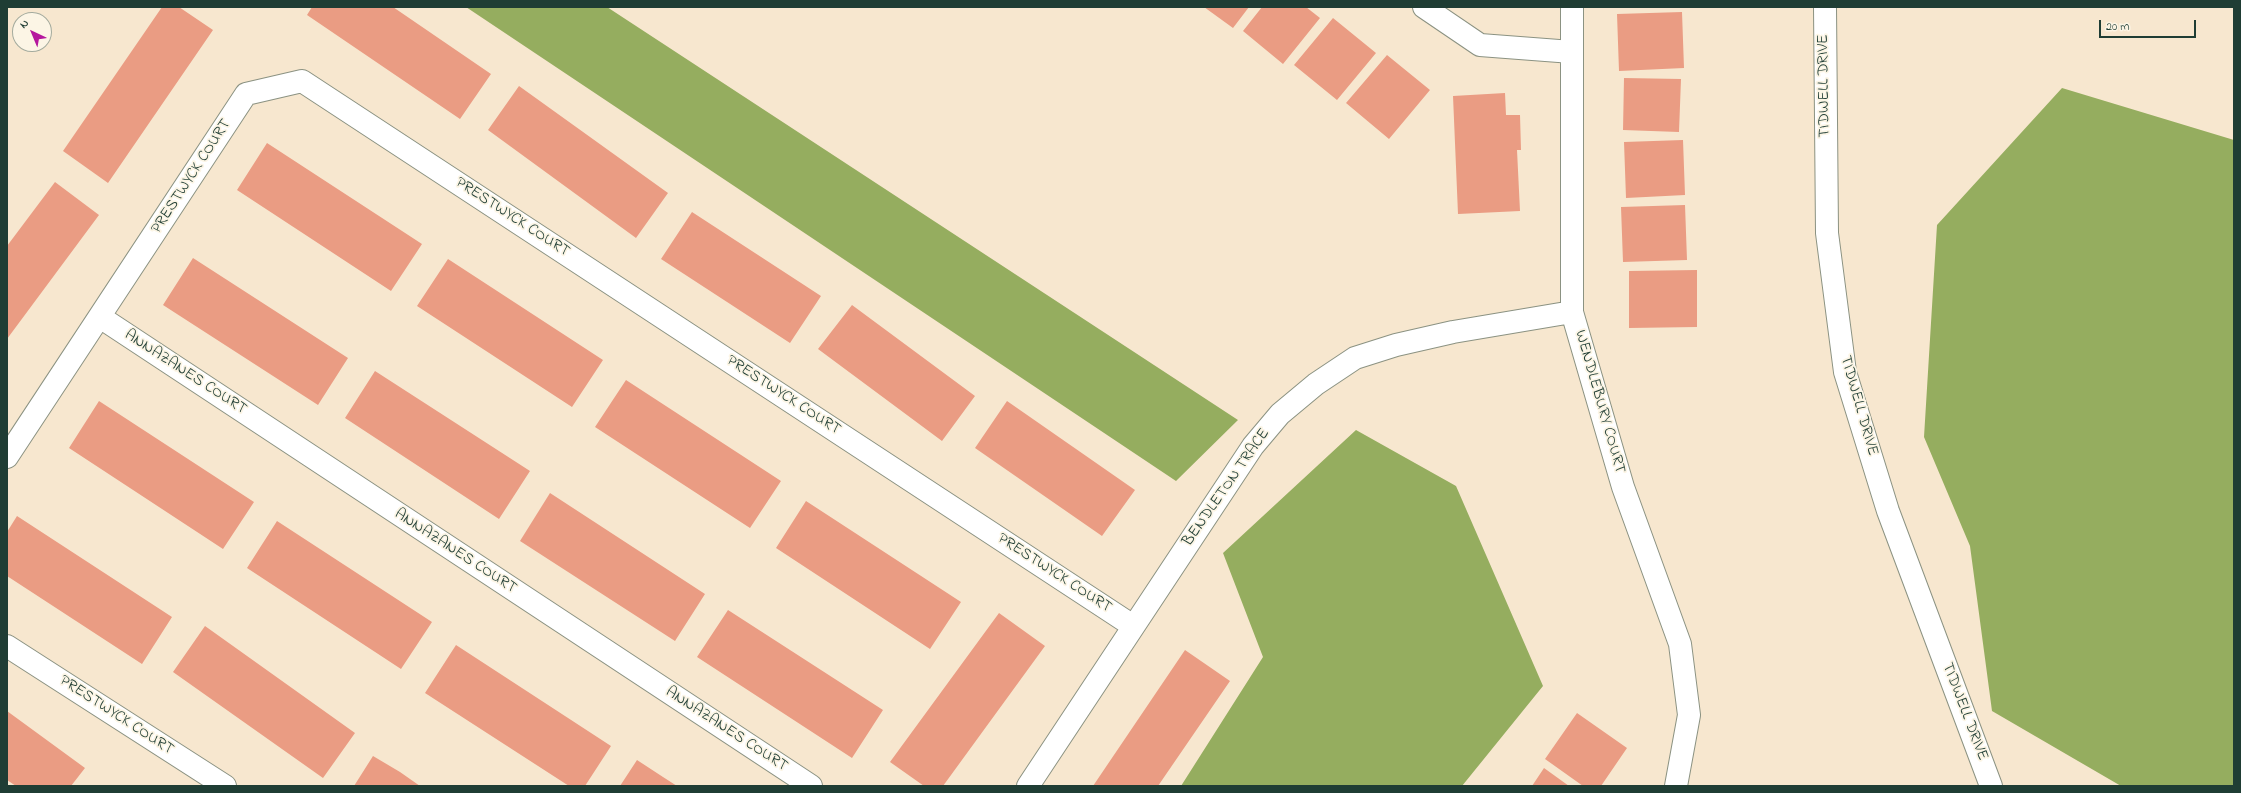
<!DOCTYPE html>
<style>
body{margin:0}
#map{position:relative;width:2241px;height:793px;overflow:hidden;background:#f7e7cf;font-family:"Indie Flower",sans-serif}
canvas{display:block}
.frame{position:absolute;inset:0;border:8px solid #1f3d34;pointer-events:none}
.north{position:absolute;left:12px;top:12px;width:40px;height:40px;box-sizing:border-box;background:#fcf5e5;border:1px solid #a4ab9e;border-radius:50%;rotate:316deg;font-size:11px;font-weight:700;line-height:16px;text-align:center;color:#1f3d34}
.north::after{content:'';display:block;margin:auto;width:14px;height:18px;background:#b5179e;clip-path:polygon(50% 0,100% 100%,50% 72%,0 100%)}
.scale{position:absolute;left:2099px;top:20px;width:97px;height:18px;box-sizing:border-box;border:2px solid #1f3d34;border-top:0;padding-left:5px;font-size:12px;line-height:14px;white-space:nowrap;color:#1f3d34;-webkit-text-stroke:3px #fcf5e5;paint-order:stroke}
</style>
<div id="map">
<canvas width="2241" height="793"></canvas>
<div class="frame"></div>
<div class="north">N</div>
<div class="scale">20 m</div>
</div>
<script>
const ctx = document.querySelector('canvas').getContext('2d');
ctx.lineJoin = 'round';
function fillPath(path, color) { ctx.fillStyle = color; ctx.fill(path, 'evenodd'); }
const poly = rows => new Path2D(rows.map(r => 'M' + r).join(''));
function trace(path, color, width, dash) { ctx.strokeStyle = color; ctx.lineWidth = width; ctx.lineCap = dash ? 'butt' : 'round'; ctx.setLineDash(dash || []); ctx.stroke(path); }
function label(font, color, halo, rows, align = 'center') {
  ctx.font = font + ' "Indie Flower",sans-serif'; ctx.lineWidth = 3.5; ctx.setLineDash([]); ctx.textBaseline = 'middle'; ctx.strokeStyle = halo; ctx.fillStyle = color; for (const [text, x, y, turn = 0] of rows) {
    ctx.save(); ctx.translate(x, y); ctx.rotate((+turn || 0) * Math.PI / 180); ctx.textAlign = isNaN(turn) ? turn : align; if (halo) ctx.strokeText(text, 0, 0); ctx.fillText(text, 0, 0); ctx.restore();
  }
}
fillPath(poly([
 [466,7,607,7,1238,420,1176,481],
 [2062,88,2234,140,2234,786,2121,786,1992,711,1970,546,1924,437,1937,225],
 [1356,430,1456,486,1543,686,1462,786,1181,786,1263,657,1223,553]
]), '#95ad5f');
fillPath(poly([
 [162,7,179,7,213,30,108,183,63,151],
 [312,7,393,7,491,74,460,119,307,15],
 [1204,7,1249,7,1233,28],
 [1262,7,1306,7,1320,18,1283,64,1243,31],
 [1682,12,1684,68,1619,71,1617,14],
 [1333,18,1376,53,1337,100,1294,65],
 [1387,55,1430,90,1389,139,1346,103],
 [1624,78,1681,79,1679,132,1623,130],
 [519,86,668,193,636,238,488,130],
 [1505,93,1506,115,1520,115,1521,150,1517,150,1520,211,1458,214,1453,96],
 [1683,140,1685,195,1626,198,1624,142],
 [267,143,422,244,391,291,237,190],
 [55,182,99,215,7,339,7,246],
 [1685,205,1687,260,1623,262,1621,207],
 [692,212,821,296,790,343,661,259],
 [193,258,348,358,318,405,163,305],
 [448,259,603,360,572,407,417,306],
 [1697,270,1697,327,1629,328,1629,271],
 [852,305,975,396,942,441,818,349],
 [375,371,530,471,499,519,345,418],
 [626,380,781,481,750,528,595,427],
 [99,401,254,502,223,549,69,448],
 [1007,401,1135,490,1102,536,975,448],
 [550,493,705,594,675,641,520,541],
 [806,501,961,602,930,649,776,548],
 [17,516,172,617,142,664,7,576,7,532],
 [277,521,432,622,401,669,247,568],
 [728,610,883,710,852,758,697,657],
 [999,613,1045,646,943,786,924,786,890,762],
 [205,626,355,733,323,778,173,672],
 [456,645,611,746,585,786,569,786,425,693],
 [1185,650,1230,681,1158,786,1093,786],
 [7,711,85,768,71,786,16,786,7,780],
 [1577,713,1627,748,1601,786,1583,786,1545,759],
 [373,756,400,772,420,786,354,786],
 [637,760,663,777,677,786,620,786],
 [1544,768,1569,786,1532,786]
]), '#ea9c83');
const minor = poly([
 [1424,7,1480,45,1572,52],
 [1572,7,1572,312,1623,487,1680,644,1689,715,1676,786],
 [1825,7,1827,233,1845,372,1888,511,1991,786],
 [100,317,811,786],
 [7,457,246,94,302,81,1133,626],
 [7,646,225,786],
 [1028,786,1253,446,1280,414,1316,384,1355,358,1396,345,1453,332,1572,312]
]);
trace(minor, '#8b9282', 24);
trace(minor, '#fff', 22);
label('16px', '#1f3d34', '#fcf5e5', [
 ["TIDWELL DRIVE",1825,86,-91],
 ["PRESTWYCK COURT",192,177,-57],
 ["PRESTWYCK COURT",512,218,33],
 ["ANNAZANES COURT",185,373,33],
 ["PRESTWYCK COURT",783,396,33],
 ["WENDLEBURY COURT",1599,402,74],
 ["TIDWELL DRIVE",1858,406,74],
 ["BENDLETON TRACE",1227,488,-55],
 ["ANNAZANES COURT",455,552,33],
 ["PRESTWYCK COURT",1054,574,33],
 ["TIDWELL DRIVE",1964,712,69],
 ["PRESTWYCK COURT",116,716,33],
 ["ANNAZANES COURT",726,730,33]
]);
</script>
